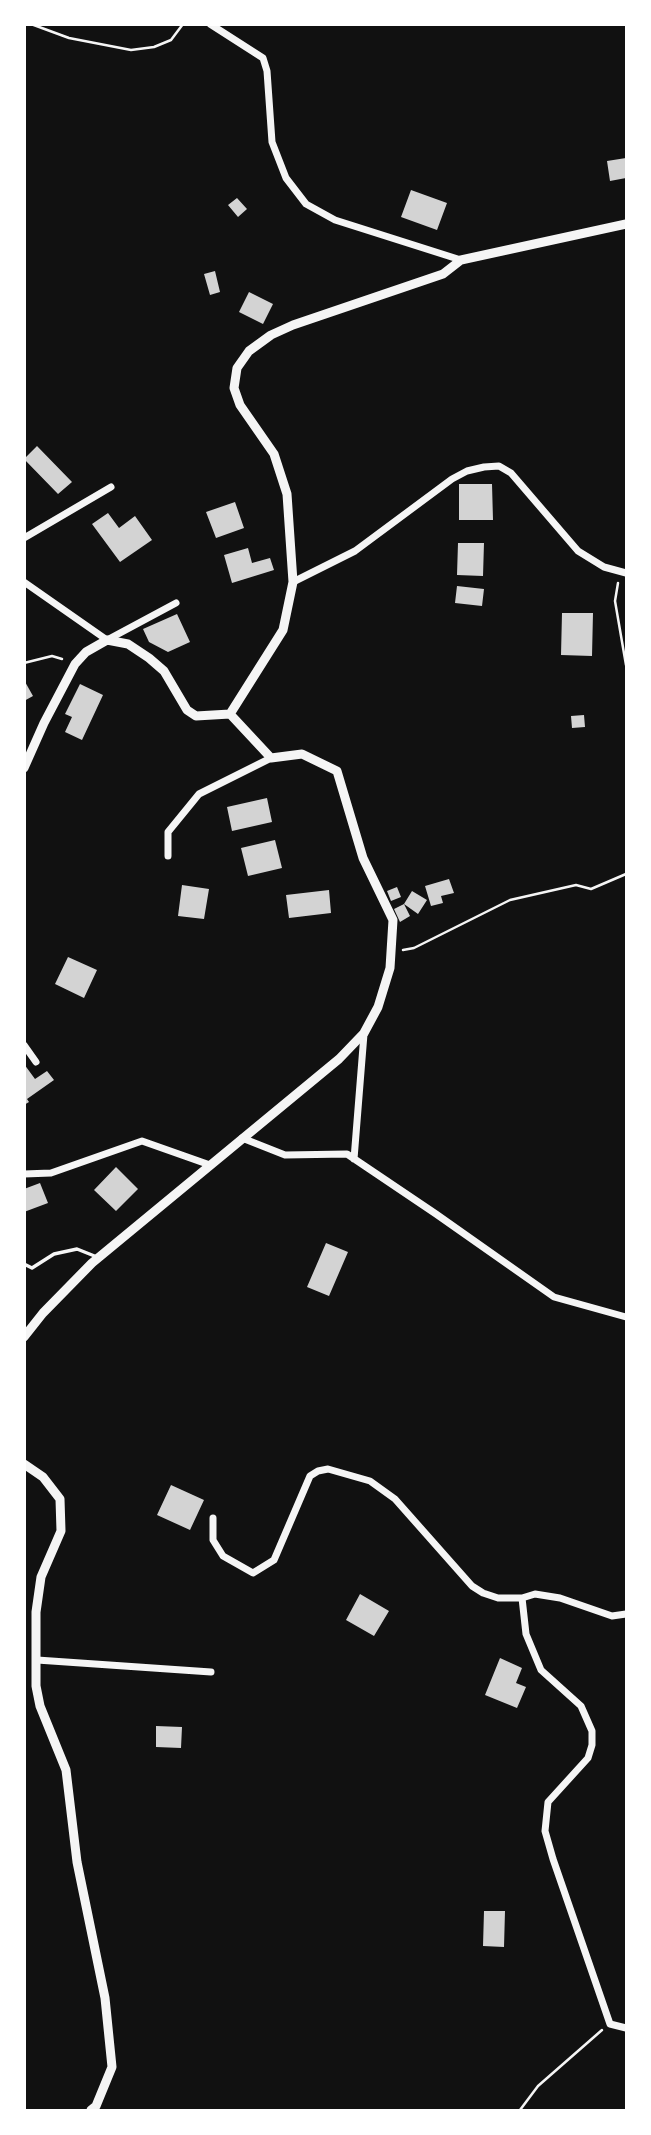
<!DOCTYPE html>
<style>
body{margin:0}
#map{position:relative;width:651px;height:2135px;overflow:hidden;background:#111;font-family:Roboto,sans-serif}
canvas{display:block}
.frame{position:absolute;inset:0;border:26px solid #fff;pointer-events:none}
</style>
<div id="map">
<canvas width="651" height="2135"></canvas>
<div class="frame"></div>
</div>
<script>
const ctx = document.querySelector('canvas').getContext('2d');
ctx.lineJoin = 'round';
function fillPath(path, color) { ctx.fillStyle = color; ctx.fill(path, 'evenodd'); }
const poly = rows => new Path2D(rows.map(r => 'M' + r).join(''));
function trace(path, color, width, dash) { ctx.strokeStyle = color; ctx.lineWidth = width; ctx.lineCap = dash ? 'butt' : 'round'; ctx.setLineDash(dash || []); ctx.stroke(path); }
fillPath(poly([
 [626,158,626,178,610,181,607,161],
 [411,190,447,203,437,230,401,217],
 [237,198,247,209,238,217,228,205],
 [215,271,220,292,210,295,204,274],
 [249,292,273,304,263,324,239,312],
 [37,446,72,482,58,494,24,459],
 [459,484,492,484,493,520,459,520],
 [235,502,244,528,216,538,206,512],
 [108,513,119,528,135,516,152,540,120,562,92,524],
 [458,543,484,543,483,576,457,575],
 [248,548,252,563,270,558,274,570,232,583,224,555],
 [457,586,484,589,482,606,455,603],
 [562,613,593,613,592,656,561,655],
 [177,614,190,642,168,652,149,642,143,629],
 [24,680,33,696,24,701],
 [80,684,103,695,82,740,65,732,72,717,65,714],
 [584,715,585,727,572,728,571,716],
 [267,798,272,822,232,831,227,807],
 [275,840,282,868,248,876,241,848],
 [449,879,454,893,441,896,443,903,431,906,425,886],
 [182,885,209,889,204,919,178,916],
 [397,887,401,897,391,901,387,891],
 [329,890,331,913,289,918,286,895],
 [412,891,427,900,418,914,404,904],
 [404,904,410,916,400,922,394,909],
 [68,957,97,970,84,998,55,984],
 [24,1064,35,1079,47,1071,54,1080,27,1099,29,1102,24,1105],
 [116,1167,138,1189,116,1211,94,1190],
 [40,1183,48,1203,24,1212,24,1189],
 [326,1243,348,1252,329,1296,307,1287],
 [171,1485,204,1500,190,1530,157,1515],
 [360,1594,389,1611,374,1636,346,1620],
 [500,1658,522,1668,516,1683,526,1687,517,1708,485,1695],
 [156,1726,182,1727,181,1748,156,1747],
 [484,1911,505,1911,504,1947,483,1946]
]), '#d3d3d3');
trace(poly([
 [31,24,69,38,131,50,154,47,171,40,183,24],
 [618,583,615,601,626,665],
 [24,663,52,656,62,659],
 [403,950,414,948,510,900,576,885,591,889,626,874],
 [520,2110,538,2086,602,2030]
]), '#f5f5f5', 2.5);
trace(poly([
 [24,1264,32,1268,54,1254,77,1249,97,1257]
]), '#f5f5f5', 3.5);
trace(poly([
 [210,24,263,58,267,71,272,142,286,178,306,204,335,220,461,260],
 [24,538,111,487],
 [24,582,107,640,176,603],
 [293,582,355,551,452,479,467,471,484,467,499,466,511,473,578,551,604,567,626,573],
 [168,856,168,832,199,794,271,758],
 [24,1045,36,1062],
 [242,1138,285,1155,347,1154,436,1214,554,1297,626,1317],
 [354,1159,364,1034],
 [24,1174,51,1173,142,1141,210,1165],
 [213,1518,213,1540,223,1556,253,1573,274,1560,310,1476,318,1471,328,1469,370,1481,395,1499,472,1586,483,1593,498,1598,522,1598,535,1594,560,1598,612,1616,626,1614],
 [522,1598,526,1634,541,1670,581,1706,592,1731,592,1745,588,1758,548,1802,545,1831,553,1859,610,2024,626,2028],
 [37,1660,211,1672]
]), '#f5f5f5', 7);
trace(poly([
 [230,714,283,630,293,582,287,494,274,454,240,405,234,388,237,368,249,351,271,335,293,325,443,274,461,260,626,224],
 [24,768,44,723,75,664,86,652,107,640,128,644,149,658,164,671,187,710,196,716,230,714],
 [24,1337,43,1313,92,1263,339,1059,364,1033,378,1007,390,968,393,920,363,858,337,771,302,754,271,758,230,714],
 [24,1464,43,1477,60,1499,61,1531,41,1577,36,1612,36,1686,40,1706,66,1770,77,1862,105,1998,112,2067,96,2106,91,2110]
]), '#f5f5f5', 9);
</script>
